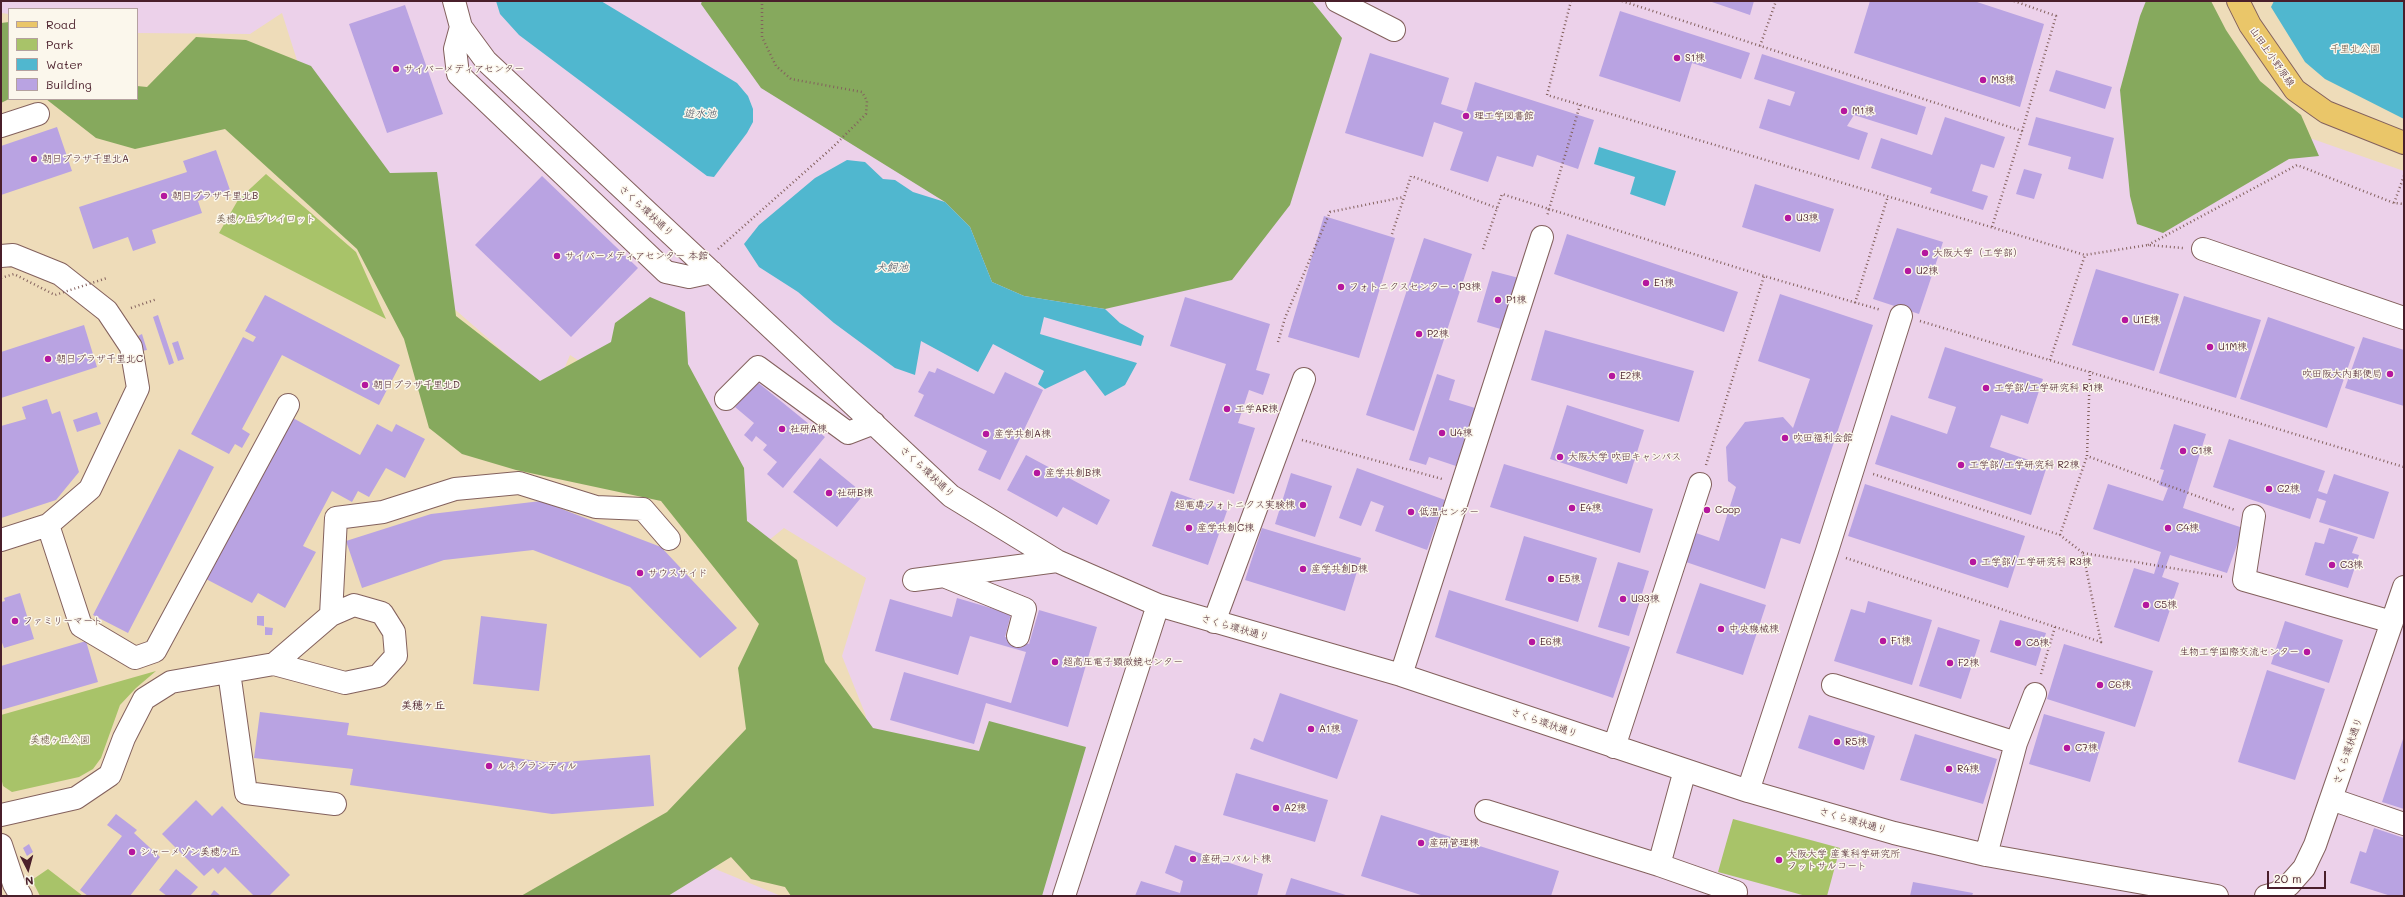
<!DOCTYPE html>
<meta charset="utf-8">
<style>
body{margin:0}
#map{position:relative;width:2405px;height:897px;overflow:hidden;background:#eedcb9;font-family:Mali,sans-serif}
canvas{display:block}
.frame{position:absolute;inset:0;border:2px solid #4a1f2b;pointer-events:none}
.legend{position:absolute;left:8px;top:8px;width:130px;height:92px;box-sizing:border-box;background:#fbf7ec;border:1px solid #b4a19f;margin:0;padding:5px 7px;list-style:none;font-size:12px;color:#4a1f2b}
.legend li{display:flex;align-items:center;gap:8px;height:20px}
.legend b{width:20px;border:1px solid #b4a19f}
.north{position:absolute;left:8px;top:849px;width:40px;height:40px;-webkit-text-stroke:3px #fbf7ec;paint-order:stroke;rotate:174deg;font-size:11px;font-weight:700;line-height:16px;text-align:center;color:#4a1f2b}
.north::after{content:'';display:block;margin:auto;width:14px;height:18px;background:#4a1f2b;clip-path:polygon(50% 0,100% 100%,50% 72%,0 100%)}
.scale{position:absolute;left:2267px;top:871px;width:59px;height:18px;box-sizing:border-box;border:2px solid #4a1f2b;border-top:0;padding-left:5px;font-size:12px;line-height:14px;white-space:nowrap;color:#4a1f2b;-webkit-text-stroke:3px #fbf7ec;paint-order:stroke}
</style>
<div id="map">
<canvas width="2405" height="897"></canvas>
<div class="frame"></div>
<ul class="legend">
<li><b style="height:5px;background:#eac669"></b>Road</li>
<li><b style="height:11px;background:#a8c369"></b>Park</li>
<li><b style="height:11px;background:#50b7cf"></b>Water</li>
<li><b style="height:11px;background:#b9a3e2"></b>Building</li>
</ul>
<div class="north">N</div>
<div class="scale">20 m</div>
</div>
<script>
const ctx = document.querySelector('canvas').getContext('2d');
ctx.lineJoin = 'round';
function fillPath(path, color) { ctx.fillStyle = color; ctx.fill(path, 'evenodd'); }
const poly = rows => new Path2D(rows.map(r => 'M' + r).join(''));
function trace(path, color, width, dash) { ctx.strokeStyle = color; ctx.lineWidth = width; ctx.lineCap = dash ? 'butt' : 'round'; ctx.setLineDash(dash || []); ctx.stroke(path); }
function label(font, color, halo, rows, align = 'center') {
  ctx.font = font + ' Mali,"Klee One",sans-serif'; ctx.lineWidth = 3; ctx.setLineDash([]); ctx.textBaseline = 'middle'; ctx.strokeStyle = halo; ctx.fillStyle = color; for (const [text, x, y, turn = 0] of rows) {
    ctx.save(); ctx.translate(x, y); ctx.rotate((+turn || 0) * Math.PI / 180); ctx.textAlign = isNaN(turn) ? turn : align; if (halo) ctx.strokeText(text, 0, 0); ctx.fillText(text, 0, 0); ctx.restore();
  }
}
fillPath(poly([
 [1,1,2195,1,2287,130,2404,171,2404,896,1030,896,856,758,866,716,842,656,866,578,784,528,768,541,747,521,691,433,570,355,553,395,435,292,309,98,282,13,250,34,137,33,137,9,9,9,9,14,1,13],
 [708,866,781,896,666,896]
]), '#ecd1ea');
fillPath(poly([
 [266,174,356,252,386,319,219,233,238,200],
 [156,671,136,688,120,705,101,758,93,769,79,777,12,792,3,786,1,777,1,715],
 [1733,819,1840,848,1827,896,1806,896,1718,872],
 [48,869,83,896,40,896,32,880]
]), '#a8c369');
fillPath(poly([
 [702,1,1312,1,1342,38,1290,205,1232,280,1105,309,1024,296,992,282,970,227,945,202,761,88,701,4],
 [2146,1,2211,1,2226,30,2260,81,2301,115,2319,156,2289,159,2163,233,2137,224,2130,196,2120,90,2140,16],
 [9,22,9,99,1,103,1,23],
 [196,37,246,40,311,66,390,173,437,172,456,316,540,381,611,342,615,323,650,297,685,312,688,364,744,468,747,521,797,560,825,662,873,728,979,751,989,721,1086,747,1042,896,791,896,785,887,751,879,731,857,668,896,521,896,667,812,746,729,738,668,759,624,661,501,516,470,462,454,429,428,404,339,357,249,225,129,135,149,96,138,46,99,137,99,137,86,147,87]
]), '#86a95d');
fillPath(poly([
 [496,1,601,1,737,83,748,96,753,109,753,122,747,133,714,177,707,176,519,35,500,14],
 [2274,1,2404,1,2404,119,2325,79,2305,62,2271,7],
 [1599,147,1676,171,1665,206,1630,194,1635,177,1594,164],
 [847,160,865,162,883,179,895,180,913,192,945,202,970,227,992,282,1024,296,1105,309,1120,323,1144,336,1141,346,1044,317,1040,334,1137,363,1125,385,1105,396,1085,370,1045,389,1038,384,1044,371,993,344,978,372,921,341,915,375,895,368,834,323,798,292,759,267,744,244,759,225,815,178]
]), '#50b7cf');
fillPath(poly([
 [1709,1,1754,1,1750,15],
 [1870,1,1974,1,2044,24,2020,107,1854,53],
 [405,5,443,114,387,133,349,24],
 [1620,11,1750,53,1741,79,1692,63,1680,102,1599,76],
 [1370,53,1449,78,1441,104,1466,112,1475,82,1594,120,1578,169,1537,155,1533,167,1497,156,1488,182,1450,170,1463,132,1434,122,1423,157,1345,133],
 [1762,54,1926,107,1917,135,1854,115,1847,126,1868,133,1859,160,1759,128,1768,99,1790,106,1795,92,1754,79],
 [2056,70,2112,87,2105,109,2049,91],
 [1945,117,2005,137,1994,168,1981,164,1972,191,1988,196,1983,210,1930,193,1932,188,1871,168,1881,138,1932,155],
 [2036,117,2114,138,2103,179,2068,169,2071,157,2028,145],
 [57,127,72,171,1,195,1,146],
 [216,150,230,190,198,201,202,213,152,230,156,243,133,251,128,237,93,249,79,207,187,172,183,161],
 [2024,169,2042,174,2034,199,2016,194],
 [542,176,638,268,571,337,475,245],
 [1755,184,1834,209,1820,252,1742,227],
 [1324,216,1395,238,1359,358,1288,337],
 [1897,228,1943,242,1919,314,1873,299],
 [1567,234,1738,292,1724,332,1554,274],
 [1424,238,1472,254,1414,431,1366,415],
 [2096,269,2179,294,2154,371,2072,345],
 [1492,271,1519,278,1504,330,1477,322],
 [1780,294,1873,325,1800,544,1781,538,1765,589,1686,562,1696,533,1719,541,1736,487,1728,481,1726,447,1745,422,1783,417,1793,428,1810,379,1758,361],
 [265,295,400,365,379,405,282,355,242,429,250,434,242,448,235,444,229,454,191,434,243,337,253,342,256,337,245,331],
 [2184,296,2261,320,2236,398,2159,373],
 [1185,297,1270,324,1256,370,1270,374,1263,395,1249,390,1238,423,1255,428,1234,494,1189,480,1226,364,1170,346],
 [158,315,174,363,169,365,153,317],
 [2268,317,2355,347,2327,428,2240,399],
 [84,325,97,367,1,398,1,352],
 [1545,330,1694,371,1679,422,1531,380],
 [142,334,147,350,142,351,138,336],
 [2363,337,2404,350,2404,406,2345,388],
 [178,341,184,359,178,361,172,343],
 [1945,347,2043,379,2028,424,2001,415,1990,447,2047,466,2031,515,1875,464,1891,415,1947,434,1956,407,1928,398],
 [937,368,994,394,1005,372,1043,390,1000,480,978,470,987,451,914,416,924,395,918,392,929,371,935,373],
 [1437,374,1455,380,1449,400,1475,408,1456,466,1429,457,1426,465,1409,460],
 [756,381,825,437,783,488,767,474,777,462,763,450,767,445,756,436,752,442,744,435,754,423,735,407],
 [47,399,52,414,60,411,79,472,56,500,1,518,1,426,26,419,22,407],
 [1567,405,1644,430,1627,484,1550,459],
 [97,412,101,424,77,432,73,420],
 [293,418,360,455,377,424,392,432,396,424,425,439,405,478,386,468,369,497,358,491,352,502,332,491,303,546,316,552,285,608,258,593,252,603,206,579],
 [2174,424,2206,434,2183,508,2243,528,2227,573,2170,555,2162,577,2179,583,2159,642,2114,627,2134,568,2154,574,2161,552,2093,529,2108,484,2163,501,2168,488,2159,485,2164,470,2160,469],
 [2229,439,2325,471,2318,491,2327,494,2334,474,2389,492,2374,539,2319,522,2326,501,2317,498,2310,519,2213,487],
 [179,449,214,467,128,633,93,615],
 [1026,455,1110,500,1097,525,1063,507,1057,517,1007,490],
 [820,458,864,494,837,527,793,492],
 [1504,464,1653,509,1640,553,1490,507],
 [1357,468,1445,500,1427,550,1375,531,1384,506,1371,501,1361,526,1339,518],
 [1291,473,1332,486,1315,537,1275,524],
 [1865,484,2025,536,2008,588,1848,536],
 [1171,491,1227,511,1208,565,1152,546],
 [541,501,661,547,737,628,700,658,630,587,533,550,444,560,362,588,346,541,431,514],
 [1262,528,1361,558,1345,611,1245,580],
 [2329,528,2358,537,2352,553,2359,555,2348,588,2305,575,2315,542,2324,544],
 [1524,536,1597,558,1578,622,1505,600],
 [1618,562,1649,571,1629,636,1598,627],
 [1700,583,1766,605,1743,675,1676,653],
 [1449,590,1630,647,1613,698,1435,637],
 [20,593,34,639,4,648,1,640,1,602,5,601,4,598],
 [957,598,1011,614,1005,637,1029,644,1039,610,1097,627,1068,727,986,703,974,744,890,720,904,672,1011,703,1026,652,970,636,958,675,875,651,890,599,952,617],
 [1868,601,1932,620,1912,685,1834,661,1851,609,1865,613],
 [257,616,264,616,264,626,257,625],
 [481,616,547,624,539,691,473,684],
 [2000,620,2046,633,2036,666,1990,652],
 [2285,621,2343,640,2329,683,2271,664],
 [265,627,273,628,272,635,265,635],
 [1938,627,1980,640,1961,699,1919,686],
 [86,641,98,682,1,710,1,666],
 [2064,644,2153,671,2135,727,2047,699],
 [2267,670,2325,689,2295,780,2238,762],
 [1280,693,1358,720,1337,779,1250,749,1254,738,1263,742],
 [260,712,349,723,347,735,552,763,650,755,654,806,552,814,350,785,353,769,254,758],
 [2044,714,2105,732,2090,782,2029,764],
 [1809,715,1875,736,1864,770,1798,748],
 [1915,734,1997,759,1983,804,1900,780],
 [2404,736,2404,809,2382,802],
 [1236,773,1328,800,1315,842,1223,815],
 [196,800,212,816,222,806,290,875,269,896,254,896,225,867,218,874,213,868,204,876,162,834],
 [116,814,137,830,134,833,160,857,130,896,88,896,80,890,122,836,107,825],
 [1381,815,1559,871,1551,896,1424,896,1361,876],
 [2374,828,2404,838,2404,896,2391,896,2350,883,2360,851,2366,853],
 [29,844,33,852,27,856,23,848],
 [1175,845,1263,874,1257,896,1135,896,1141,881,1180,893,1183,881,1165,873],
 [176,869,198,887,190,896,167,896,159,890],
 [1291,878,1349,896,1285,896],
 [1913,882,1973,893,1972,896,1910,896],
 [214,890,221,896,210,896]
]), '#b9a3e2');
const minor = poly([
 [454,1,461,27,486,61,951,496,1057,561,1158,605,1401,675,1748,791,1894,833,1986,855,2217,896],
 [1337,1,1394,30],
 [461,27,455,49,458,74,666,272,689,277,712,272],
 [1,126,38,114],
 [2203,249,2404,318],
 [1,256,13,255,60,274,107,311,131,347,138,388,90,489,48,525,1,540],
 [726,399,758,367,848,433,874,423],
 [2254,516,2244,580,2392,622],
 [48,525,81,626,135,658,155,651,288,405],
 [946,577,1025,609,1018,636],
 [914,580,1057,561],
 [331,615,336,518,383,512,455,489,519,483,596,507,643,509,669,539],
 [1214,622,1304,379],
 [229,672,246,793,335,804],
 [1401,675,1542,237],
 [1833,685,2016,743],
 [1614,747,1700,484],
 [1685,770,1659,865,1736,892,1735,896],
 [1748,791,1827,551,1901,316],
 [2331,799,2404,824],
 [1486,811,1659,865],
 [1,815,76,798,110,775,124,738,144,699,171,682,274,664,345,683,378,676,396,656,394,632,382,613,354,605,331,615,274,664],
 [1,845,14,884,21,896],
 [1986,855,2016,743,2035,694],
 [1064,896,1158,605],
 [2266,896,2277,893,2289,885,2304,868,2315,845,2404,587]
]);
const major = poly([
 [2238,1,2250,25,2295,90,2326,112,2404,143]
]);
trace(minor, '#83615d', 24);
trace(major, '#83615d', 24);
trace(poly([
 [1571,1,1547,95,2085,255,2148,245,2183,248],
 [1622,1,2022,131,1992,227],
 [2014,1,2056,16,2022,131],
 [1760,46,1776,1],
 [1580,105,1549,209,1764,276],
 [2394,203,2404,176],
 [1392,234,1411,176,1497,208],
 [2148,245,2297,165,2394,203,2404,204],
 [718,249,833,147,866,114,867,101,862,92,791,79,776,66,762,37,762,1],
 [1483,249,1502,194,1549,209,1547,217],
 [1855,303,1888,196],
 [131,308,157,299],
 [1920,321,2404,467],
 [1278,342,1285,318,1330,212,1404,197],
 [2050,360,2085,255],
 [2090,371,2087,456,2235,510],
 [1302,440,1442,479],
 [1706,465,1764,276,1881,310],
 [2060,535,2087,456],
 [2083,553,2224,577],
 [1846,558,2101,642,2083,553,2060,535,1873,474],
 [2041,674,2055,627]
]), '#83615d', 2.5, [1, 3]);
trace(minor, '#fff', 22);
trace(major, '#eac669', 22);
trace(poly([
 [1,278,14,274,55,295,107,278]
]), '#83615d', 2.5, [1, 3]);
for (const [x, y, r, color] of [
 [1677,58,4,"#b5179e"],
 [396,69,4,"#b5179e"],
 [1983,80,4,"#b5179e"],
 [1844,111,4,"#b5179e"],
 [1466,116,4,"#b5179e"],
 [34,159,4,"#b5179e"],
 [164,196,4,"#b5179e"],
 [1788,218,4,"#b5179e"],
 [1925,253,4,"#b5179e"],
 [557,256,4,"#b5179e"],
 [1908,271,4,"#b5179e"],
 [1646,283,4,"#b5179e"],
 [1341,287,4,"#b5179e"],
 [1498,300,4,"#b5179e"],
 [2125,320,4,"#b5179e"],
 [1419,334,4,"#b5179e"],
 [2210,347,4,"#b5179e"],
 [48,359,4,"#b5179e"],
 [2390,374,4,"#b5179e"],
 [1612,376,4,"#b5179e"],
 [365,385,4,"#b5179e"],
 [1986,388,4,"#b5179e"],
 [1227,409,4,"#b5179e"],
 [782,429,4,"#b5179e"],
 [1442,433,4,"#b5179e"],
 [986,434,4,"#b5179e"],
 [1785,438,4,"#b5179e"],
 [2183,451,4,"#b5179e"],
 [1560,457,4,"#b5179e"],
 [1961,465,4,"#b5179e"],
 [1037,473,4,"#b5179e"],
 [2269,489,4,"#b5179e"],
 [829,493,4,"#b5179e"],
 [1303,505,4,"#b5179e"],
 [1572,508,4,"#b5179e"],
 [1707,510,4,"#b5179e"],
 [1411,512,4,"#b5179e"],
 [1189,528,4,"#b5179e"],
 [2168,528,4,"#b5179e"],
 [1973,562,4,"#b5179e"],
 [2332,565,4,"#b5179e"],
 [1303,569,4,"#b5179e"],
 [640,573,4,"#b5179e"],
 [1551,579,4,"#b5179e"],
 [1623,599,4,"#b5179e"],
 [2146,605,4,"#b5179e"],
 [15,621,4,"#b5179e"],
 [1721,629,4,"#b5179e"],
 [1883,641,4,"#b5179e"],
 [1532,642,4,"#b5179e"],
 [2018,643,4,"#b5179e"],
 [2307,652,4,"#b5179e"],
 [1055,662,4,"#b5179e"],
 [1950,663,4,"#b5179e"],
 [2100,685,4,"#b5179e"],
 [1311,729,4,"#b5179e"],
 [1837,742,4,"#b5179e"],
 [2067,748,4,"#b5179e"],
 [489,766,4,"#b5179e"],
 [1949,769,4,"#b5179e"],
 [1276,808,4,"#b5179e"],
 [1421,843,4,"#b5179e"],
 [132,852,4,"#b5179e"],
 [1193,859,4,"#b5179e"],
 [1779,860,4,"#b5179e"]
]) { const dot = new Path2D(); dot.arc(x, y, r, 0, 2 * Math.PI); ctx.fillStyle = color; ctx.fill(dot); trace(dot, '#fbf7ec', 1.5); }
label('10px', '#66503e', '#fbf7ec', [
 ["千里北公園",2355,49],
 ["美穂ヶ丘プレイロット",266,219],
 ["美穂ヶ丘公園",60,740]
]);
label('10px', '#4a1f2b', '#fbf7ec', [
 ["山田上小野原線",2272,57,55],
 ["さくら環状通り",646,211,43],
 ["さくら環状通り",927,472,43],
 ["さくら環状通り",1235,628,16],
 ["さくら環状通り",1544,723,19],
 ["さくら環状通り",2348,751,-71],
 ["さくら環状通り",1853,821,16]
]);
label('10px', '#4a1f2b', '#fbf7ec', [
 ["S1棟",1685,58],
 ["サイバーメディアセンター",404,69],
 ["M3棟",1991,80],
 ["M1棟",1852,111],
 ["理工学図書館",1474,116],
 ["朝日プラザ千里北A",42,159],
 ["朝日プラザ千里北B",172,196],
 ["U3棟",1796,218],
 ["大阪大学（工学部）",1933,253],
 ["サイバーメディアセンター 本館",565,256],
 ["U2棟",1916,271],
 ["E1棟",1654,283],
 ["フォトニクスセンター・P3棟",1349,287],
 ["P1棟",1506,300],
 ["U1E棟",2133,320],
 ["P2棟",1427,334],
 ["U1M棟",2218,347],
 ["朝日プラザ千里北C",56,359],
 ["吹田阪大内郵便局",2382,374,"right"],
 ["E2棟",1620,376],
 ["朝日プラザ千里北D",373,385],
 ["工学部/工学研究科 R1棟",1994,388],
 ["工学AR棟",1235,409],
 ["社研A棟",790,429],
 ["U4棟",1450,433],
 ["産学共創A棟",994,434],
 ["吹田福利会館",1793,438],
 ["C1棟",2191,451],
 ["大阪大学 吹田キャンパス",1568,457],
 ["工学部/工学研究科 R2棟",1969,465],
 ["産学共創B棟",1045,473],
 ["C2棟",2277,489],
 ["社研B棟",837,493],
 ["超電導フォトニクス実験棟",1295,505,"right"],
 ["E4棟",1580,508],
 ["Coop",1715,510],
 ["低温センター",1419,512],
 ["産学共創C棟",1197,528],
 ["C4棟",2176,528],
 ["工学部/工学研究科 R3棟",1981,562],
 ["C3棟",2340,565],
 ["産学共創D棟",1311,569],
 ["サウスサイド",648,573],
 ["E5棟",1559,579],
 ["U93棟",1631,599],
 ["C5棟",2154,605],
 ["ファミリーマート",23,621],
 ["中央機械棟",1729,629],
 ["F1棟",1891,641],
 ["E6棟",1540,642],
 ["C8棟",2026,643],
 ["生物工学国際交流センター",2299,652,"right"],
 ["超高圧電子顕微鏡センター",1063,662],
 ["F2棟",1958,663],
 ["C6棟",2108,685],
 ["A1棟",1319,729],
 ["R5棟",1845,742],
 ["C7棟",2075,748],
 ["ルネグランディル",497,766],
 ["R4棟",1957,769],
 ["A2棟",1284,808],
 ["産研管理棟",1429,843],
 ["シャーメゾン美穂ヶ丘",140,852],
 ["大阪大学 産業科学研究所",1787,854],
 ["フットサルコート",1787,866],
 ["産研コバルト棟",1201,859]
], 'left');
label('italic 11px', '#4c5464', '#fbf7ec', [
 ["遊水池",700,114],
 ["犬飼池",892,268]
]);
label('bold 11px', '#4a1f2b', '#fbf7ec', [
 ["美穂ヶ丘",423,706]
]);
</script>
